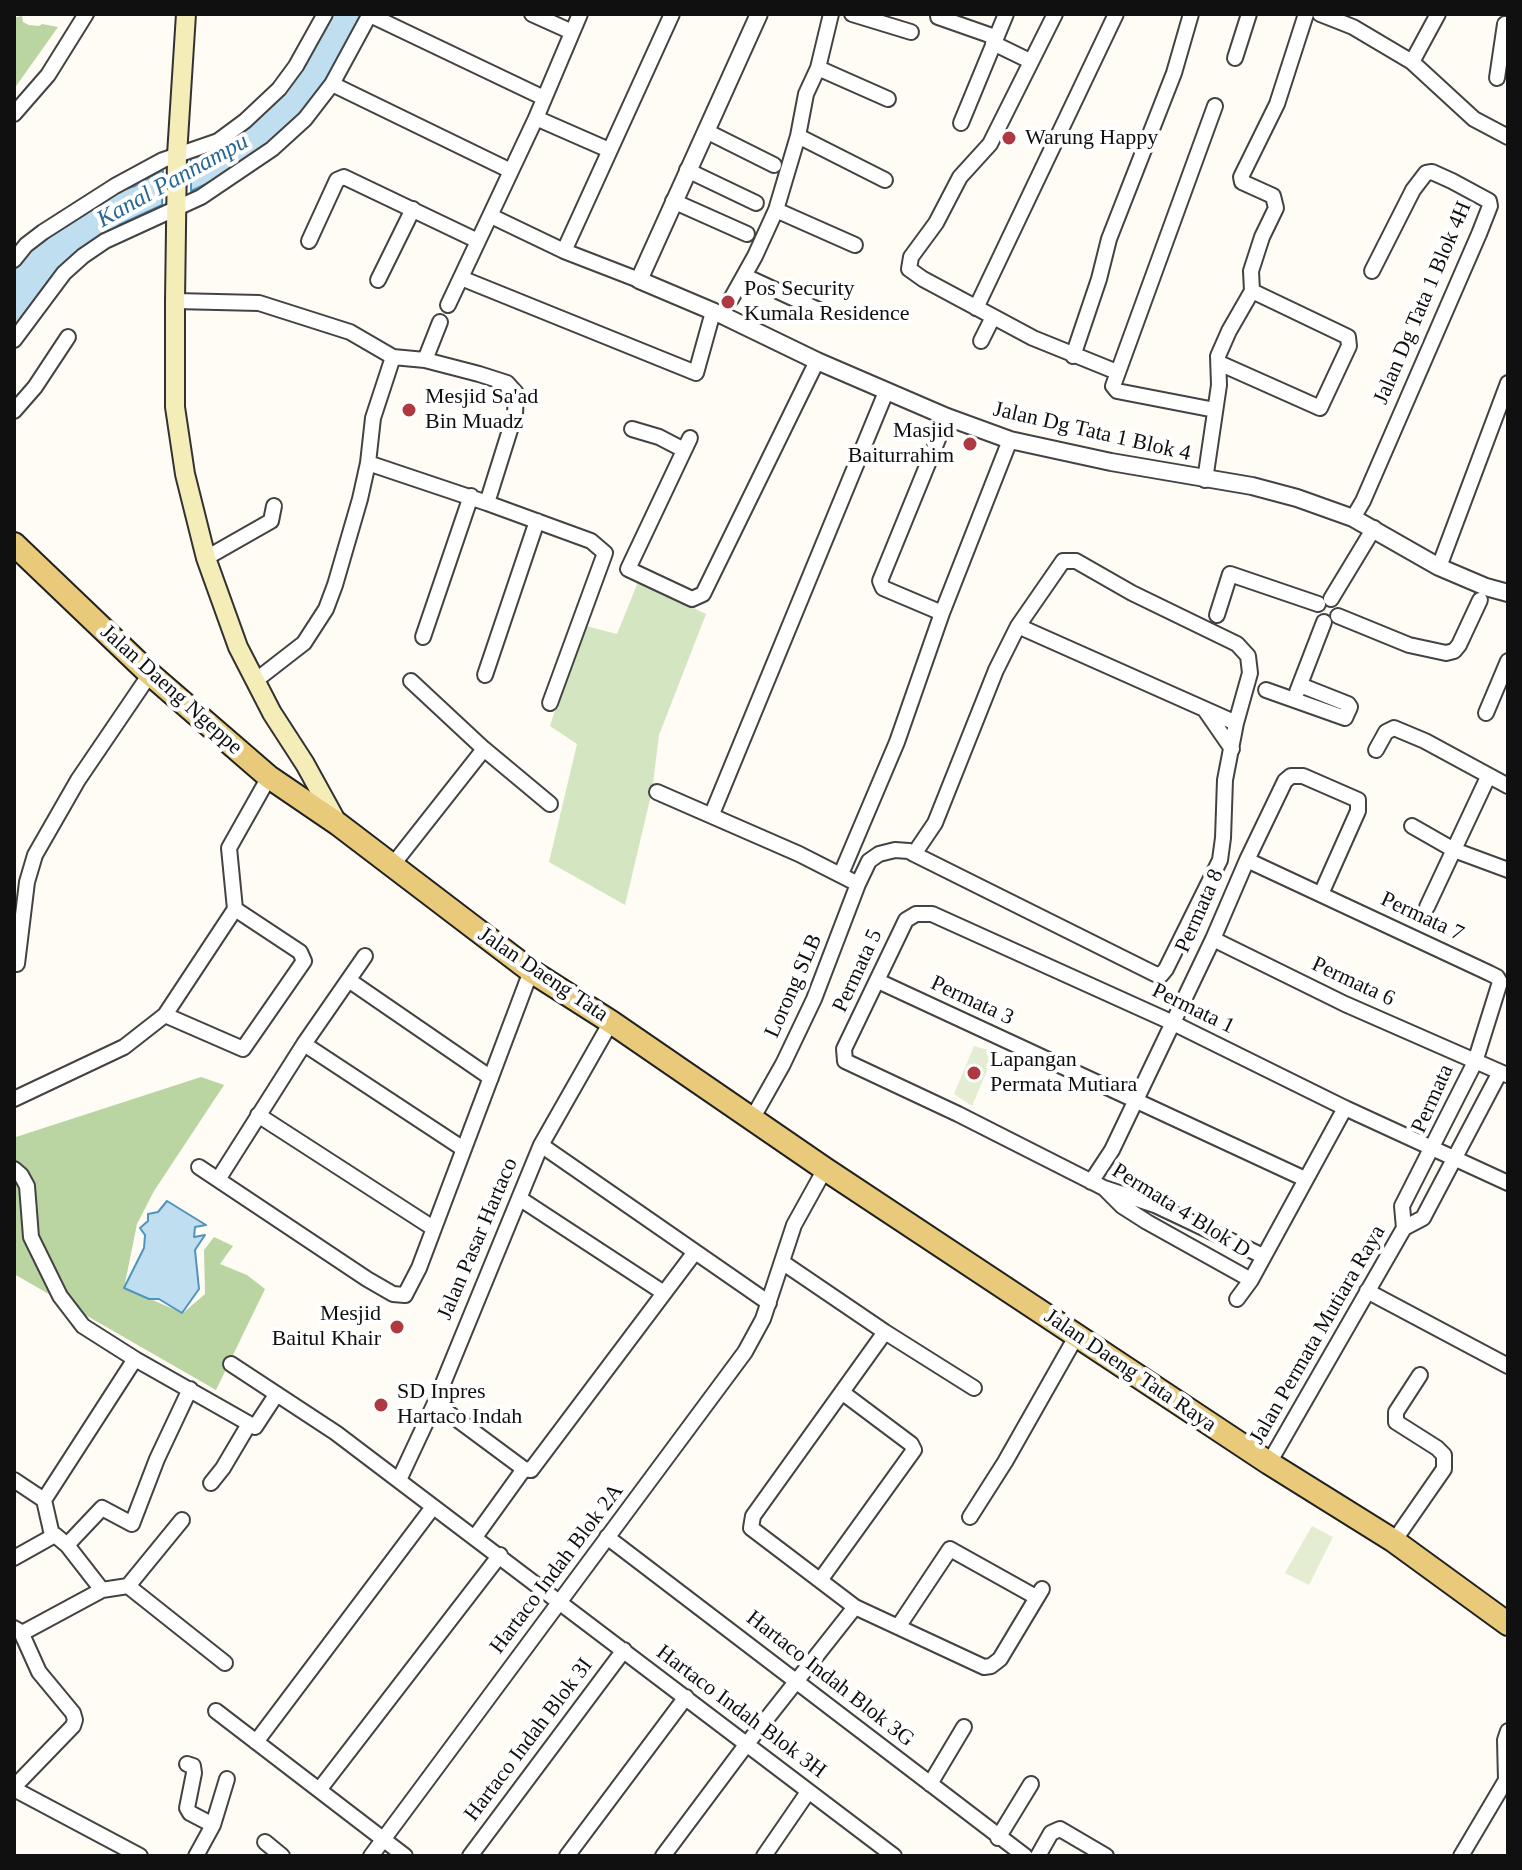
<!DOCTYPE html>
<style>
body{margin:0}
#map{position:relative;width:1522px;height:1870px;overflow:hidden;background:#fefcf4;font-family:"Times New Roman",serif}
canvas{display:block}
.frame{position:absolute;inset:0;border:16px solid #101010;pointer-events:none}
</style>
<div id="map">
<canvas width="1522" height="1870"></canvas>
<div class="frame"></div>
</div>
<script>
const ctx = document.querySelector('canvas').getContext('2d');
ctx.lineJoin = 'round';
function fillPath(path, color) { ctx.fillStyle = color; ctx.fill(path, 'evenodd'); }
const poly = rows => new Path2D(rows.map(r => 'M' + r).join(''));
function trace(path, color, width, dash) { ctx.strokeStyle = color; ctx.lineWidth = width; ctx.lineCap = dash ? 'butt' : 'round'; ctx.setLineDash(dash || []); ctx.stroke(path); }
function label(font, color, halo, rows, align = 'center') {
  ctx.font = font + ' "Times New Roman",serif'; ctx.lineWidth = 8; ctx.setLineDash([]); ctx.textBaseline = 'middle'; ctx.strokeStyle = halo; ctx.fillStyle = color; for (const [text, x, y, turn = 0] of rows) {
    ctx.save(); ctx.translate(x, y); ctx.rotate((+turn || 0) * Math.PI / 180); ctx.textAlign = isNaN(turn) ? turn : align; if (halo) ctx.strokeText(text, 0, 0); ctx.fillText(text, 0, 0); ctx.restore();
  }
}
fillPath(poly([
 [638,582,706,614,659,735,652,791,625,905,549,862,577,744,550,726,582,625,617,634]
]), '#d4e5c1');
fillPath(poly([
 [22,16,23,22,29,25,39,26,42,24,58,27,14,89,14,18],
 [201,1077,224,1085,154,1191,137,1224,124,1288,183,1313,205,1294,204,1250,214,1237,233,1246,220,1264,247,1275,265,1289,216,1390,14,1274,16,1137]
]), '#bad4a2');
fillPath(poly([
 [974,1046,995,1052,972,1106,954,1094],
 [1312,1526,1333,1537,1309,1585,1285,1573]
]), '#e4edd2');
const water = poly([
 [329,14,363,14,324,85,286,133,219,178,191,191,191,157,246,127,271,107,282,94,329,14],
 [163,170,162,205,119,225,81,250,51,277,14,327,14,270,34,247,50,233,113,193,135,186,163,170],
 [167,1201,206,1225,195,1227,194,1237,205,1235,195,1250,199,1289,182,1313,159,1299,149,1299,124,1288,144,1248,145,1235,140,1228,148,1221,148,1214,158,1212,167,1201]
]);
fillPath(water, '#bfdeef');
trace(water, '#4f94bd', 2);
const minor = poly([
 [532,14,572,32],
 [852,14,911,32],
 [1055,14,990,144,960,177,936,223,911,257,909,269,923,279,1033,338,1117,372],
 [1320,14,1353,27,1412,62,1474,119,1508,137],
 [370,15,544,98],
 [938,17,995,37],
 [993,43,1030,61],
 [1235,58,1249,14],
 [1412,62,1438,14],
 [818,68,888,99],
 [1497,78,1505,24],
 [332,84,511,171],
 [1215,106,1113,386,1117,391,1215,410],
 [14,114,48,75,86,14],
 [536,118,609,150],
 [961,123,1006,14],
 [706,131,774,165],
 [798,136,885,180],
 [687,170,756,203],
 [673,201,747,234],
 [776,210,855,245],
 [491,216,564,251,639,280],
 [309,241,337,180,344,177,478,241],
 [564,251,672,14],
 [14,260,26,245,43,232,115,186,163,160,218,141,245,121,279,89,296,66,325,14],
 [745,276,823,312],
 [461,278,696,373,713,312],
 [378,280,413,209],
 [731,299,755,256,776,210,798,136,806,94,818,68,831,14],
 [175,301,259,303,350,332,393,357,425,360,479,374,507,383,516,393,515,414,487,503,368,463],
 [448,305,536,118,580,14],
 [976,308,1116,14],
 [14,340,64,273,83,256,105,241,201,197,272,149,305,119,332,84,370,14],
 [981,341,993,317],
 [1073,356,1099,279,1109,239,1174,73,1191,14],
 [425,360,440,322],
 [1219,363,1320,408,1349,346,1348,337,1344,335,1252,291],
 [14,411,35,387,68,337],
 [632,429,659,437,684,450],
 [690,438,628,569,692,599,703,594,817,361],
 [1205,480,1219,385,1218,356,1229,331,1252,291,1251,271,1262,237,1276,208,1273,196,1242,182,1241,177,1277,104,1306,14],
 [487,503,591,541,605,553,550,703],
 [1353,518,1363,501,1479,234,1490,206,1489,201,1452,181,1432,172,1426,173,1413,190,1372,271],
 [206,558,271,521,274,506],
 [1439,567,1508,383],
 [1331,599,1374,528],
 [942,613,883,588,880,581,947,417],
 [1217,615,1230,574,1318,604],
 [1338,616,1409,645,1446,653,1454,651,1459,645,1480,600],
 [1018,626,1236,723],
 [423,637,471,496],
 [485,675,537,521],
 [255,681,304,643,326,609,335,585,360,499,368,463,373,418,393,357],
 [1266,690,1345,718,1350,707,1348,704,1300,685],
 [1297,692,1324,622],
 [1205,710,1232,749],
 [1486,713,1508,661],
 [484,749,550,804],
 [1376,750,1386,732,1394,728,1425,741,1508,786],
 [657,792,799,854,858,884,814,999,783,1064,752,1119],
 [712,814,886,392],
 [1412,826,1454,850,1508,870],
 [1247,860,1489,973,1497,977,1500,982,1475,1062,1402,1206,1404,1228],
 [391,867,484,749,411,681],
 [841,874,897,742,942,613,1010,440],
 [858,884,869,861,879,854,895,850,909,851,914,854,1155,974,1161,975,1166,969,1220,860,1223,838,1225,780,1236,723,1250,673,1248,656,1237,644,1132,593,1076,561,1063,561,1018,626,996,670,935,823,914,854],
 [1427,907,1488,777],
 [1213,939,1345,1004,1507,1075],
 [17,964,27,882,35,855,78,780,150,674],
 [350,981,491,1078],
 [878,981,1305,1179],
 [165,1015,243,1049,304,961,300,952,235,909],
 [304,1044,462,1148],
 [14,1099,124,1047,165,1015,235,909,229,848,269,777],
 [258,1115,433,1228],
 [541,1145,769,1303],
 [199,1167,367,1279,393,1294,405,1295,419,1268,531,971],
 [14,1169,21,1175,27,1186,31,1237,60,1296,83,1326,135,1359],
 [219,1178,304,1044,365,956],
 [1091,1182,1112,1150,1213,939,1247,860,1285,781,1291,776,1303,776,1358,800,1358,811,1321,894],
 [1104,1188,1155,1205,1263,1256],
 [519,1198,664,1293],
 [782,1262,885,1332,974,1388],
 [1251,1280,1147,1222,1122,1206,1104,1188,958,1114,845,1061,844,1049,906,920,916,914,932,914,1171,1022,1345,1108,1508,1183],
 [1367,1291,1508,1366],
 [1237,1299,1251,1280,1345,1108],
 [885,1332,753,1516,751,1528,855,1607,984,1667,991,1666,1000,1659,1042,1589],
 [231,1364,336,1433,894,1856],
 [435,1403,524,1469,531,1470,695,1252],
 [1269,1463,1404,1228,1423,1218,1500,1072],
 [14,1480,44,1500],
 [399,1480,435,1403,541,1145,611,1022],
 [211,1483,223,1468,249,1424],
 [970,1517,1005,1462,1077,1335],
 [52,1535,44,1500,135,1359,255,1427,276,1395],
 [475,1537,524,1469],
 [607,1537,1025,1856],
 [1394,1541,1444,1469,1444,1455,1437,1448,1396,1422,1396,1412,1420,1375],
 [67,1545,102,1508,132,1524,157,1459,190,1389],
 [14,1558,55,1535,67,1545,102,1590],
 [821,1579,914,1450,911,1444,843,1393],
 [128,1586,182,1520],
 [898,1627,950,1549,1036,1597],
 [14,1628,21,1632,26,1631,102,1590,128,1586,225,1663],
 [216,1711,405,1856],
 [256,1742,433,1507],
 [187,1764,193,1766,194,1773,187,1808,190,1813,213,1825],
 [930,1784,964,1727],
 [14,1787,73,1726,75,1720,73,1713,39,1672,21,1632],
 [14,1789,140,1856],
 [319,1790,500,1555],
 [998,1838,1031,1784],
 [265,1842,282,1856],
 [196,1856,213,1825,227,1779],
 [371,1856,745,1352,763,1319,794,1225,825,1169],
 [470,1856,624,1650],
 [567,1856,686,1697],
 [663,1856,746,1745,855,1607],
 [764,1856,808,1792],
 [1038,1856,1051,1833,1060,1829,1106,1856],
 [1461,1856,1506,1780,1505,1740,1508,1731]
]);
const tertiary = poly([
 [759,14,639,280,724,316,817,361,947,417,1010,440,1111,462,1252,486,1297,498,1353,518,1439,567,1486,587,1508,593]
]);
const secondary = poly([
 [186,14,177,155,175,301,175,407,185,474,206,558,238,647,272,713,305,764,338,824]
]);
const primary = poly([
 [14,544,150,674,269,777,338,824,531,971,611,1022,825,1169,1269,1463,1394,1541,1508,1624]
]);
trace(minor, '#434343', 18);
trace(tertiary, '#434343', 20);
trace(secondary, '#323232', 22);
trace(primary, '#212121', 26);
trace(minor, '#fff', 14);
trace(tertiary, '#fff', 16);
trace(secondary, '#f5edb8', 18);
trace(primary, '#e8ca7a', 22);
for (const [x, y, r, color] of [
 [1009,138,8,"#af3941"],
 [728,302,8,"#af3941"],
 [409,410,8,"#af3941"],
 [970,444,8,"#af3941"],
 [974,1073,8,"#af3941"],
 [397,1327,8,"#af3941"],
 [381,1405,8,"#af3941"]
]) { const dot = new Path2D(); dot.arc(x, y, r, 0, 2 * Math.PI); ctx.fillStyle = color; ctx.fill(dot); trace(dot, '#fff', 3); }
label('22px', '#101010', '#fff', [
 ["Warung Happy",1025,138],
 ["Pos Security",744,289],
 ["Kumala Residence",744,314],
 ["Mesjid Sa'ad",425,397],
 ["Bin Muadz",425,422],
 ["Masjid",954,431,"right"],
 ["Baiturrahim",954,456,"right"],
 ["Lapangan",990,1060],
 ["Permata Mutiara",990,1085],
 ["Mesjid",381,1314,"right"],
 ["Baitul Khair",381,1339,"right"],
 ["SD Inpres",397,1392],
 ["Hartaco Indah",397,1417]
], 'left');
label('22px', '#101010', '#fff', [
 ["Jalan Dg Tata 1 Blok 4H",1423,303,-67],
 ["Jalan Dg Tata 1 Blok 4",1092,432,13],
 ["Jalan Daeng Ngeppe",171,690,42],
 ["Permata 8",1200,911,-66],
 ["Permata 7",1422,917,25],
 ["Permata 5",858,971,-65],
 ["Jalan Daeng Tata",543,975,34],
 ["Permata 6",1353,982,25],
 ["Lorong SLB",794,986,-66],
 ["Permata 3",972,1001,25],
 ["Permata 1",1193,1009,26],
 ["Permata",1433,1099,-66],
 ["Permata 4 Blok D",1181,1211,32],
 ["Jalan Pasar Hartaco",478,1239,-67],
 ["Jalan Permata Mutiara Raya",1318,1335,-60],
 ["Jalan Daeng Tata Raya",1130,1371,34],
 ["Hartaco Indah Blok 2A",557,1569,-53],
 ["Hartaco Indah Blok 3G",830,1679,38],
 ["Hartaco Indah Blok 3H",741,1712,37],
 ["Hartaco Indah Blok 3I",529,1740,-53]
]);
label('italic 24px', '#286793', '#fff', [
 ["Kanal Pannampu",173,181,-29]
]);
</script>
